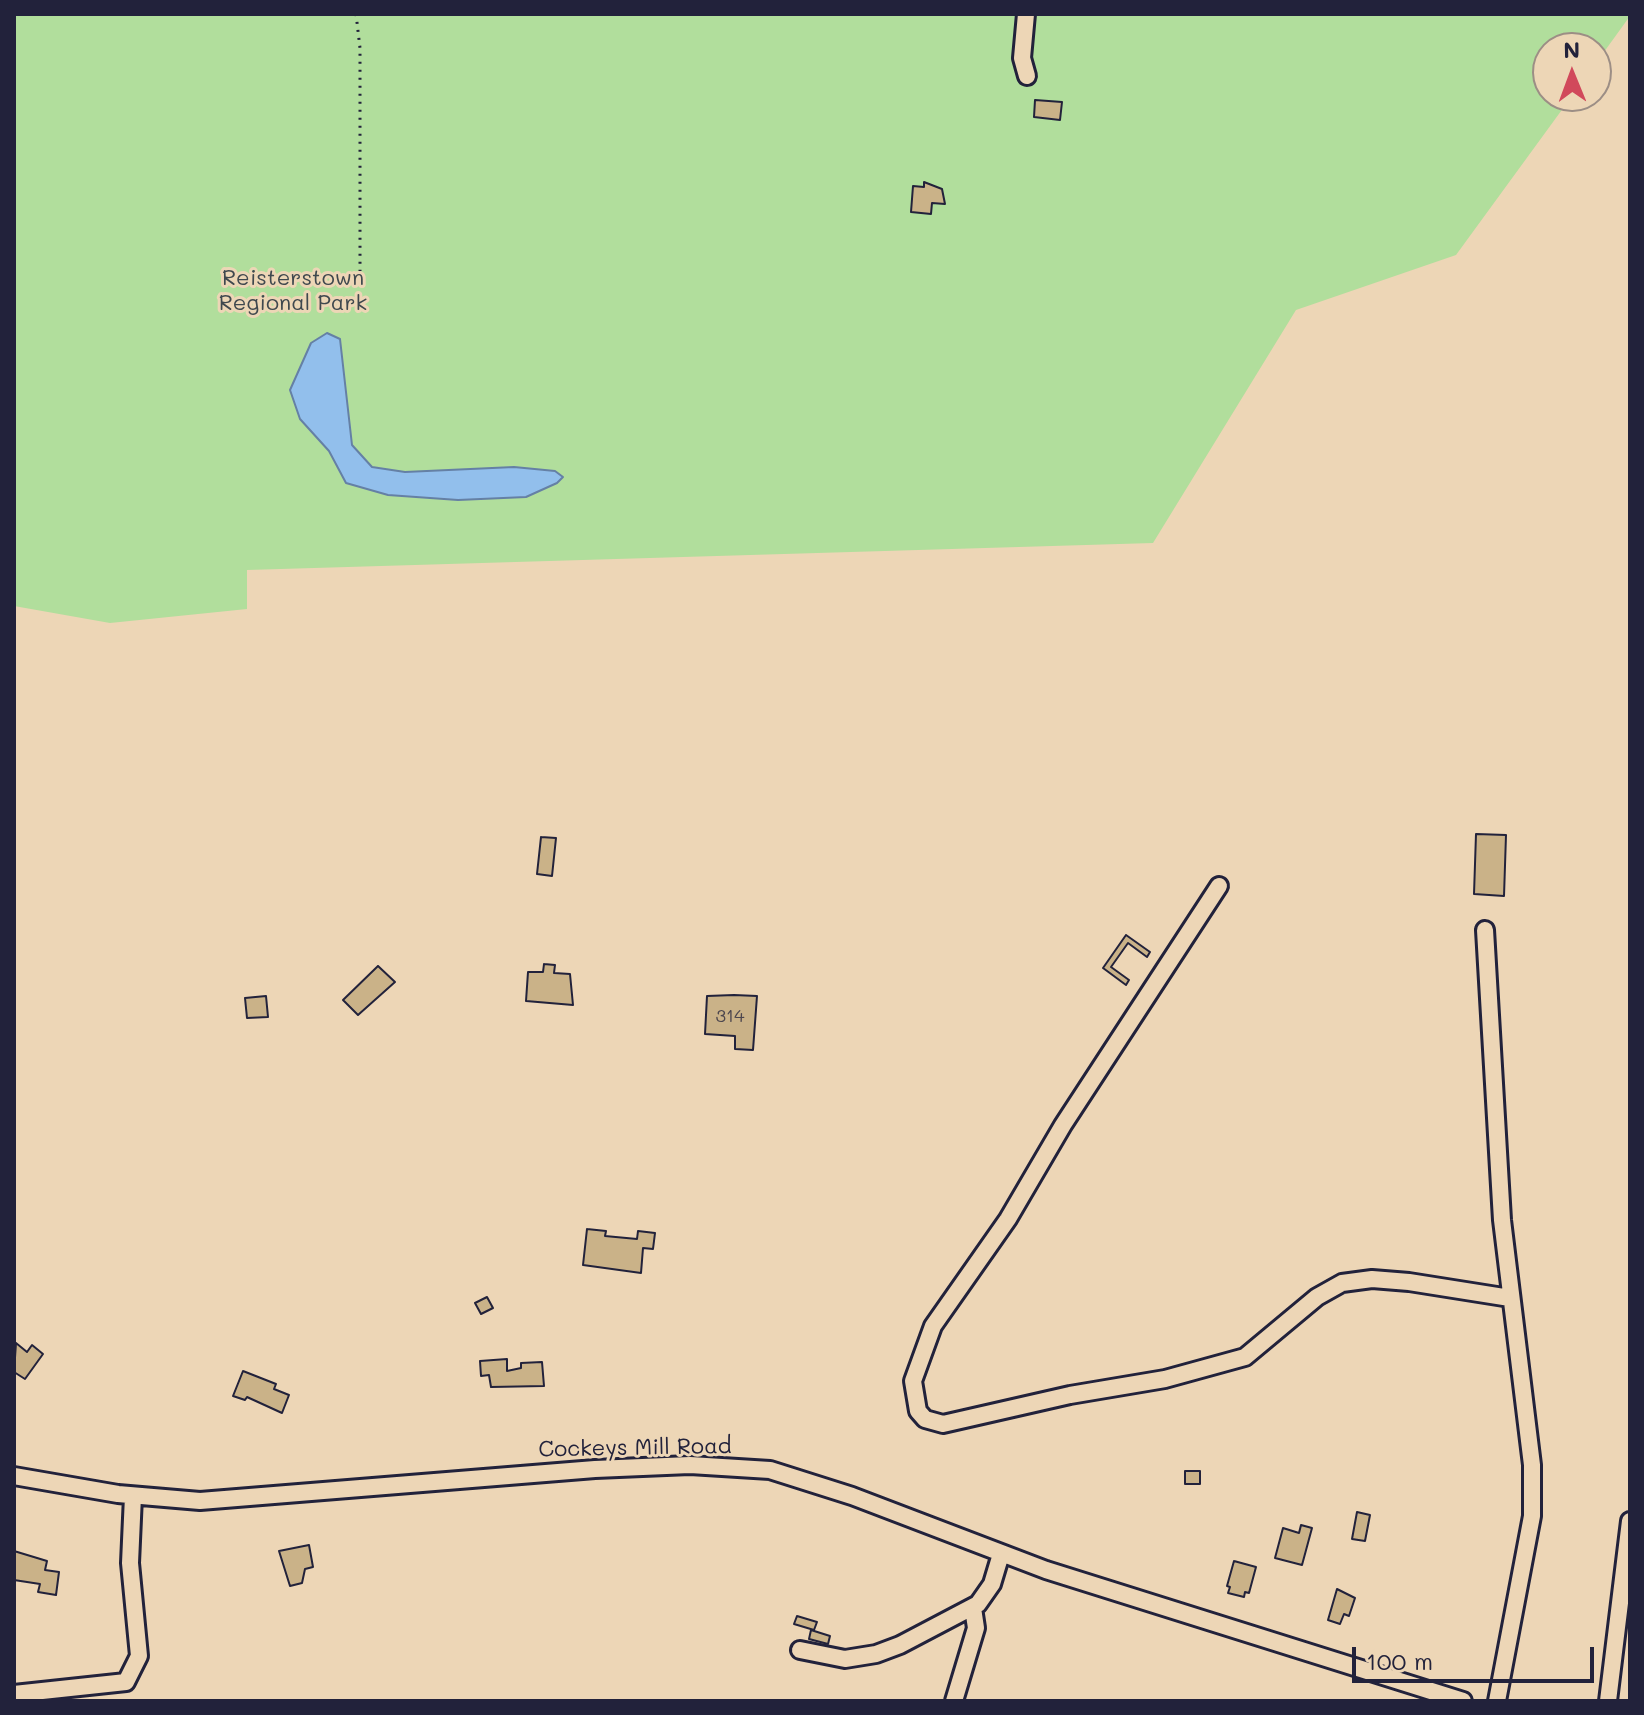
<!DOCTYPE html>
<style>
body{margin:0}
#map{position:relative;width:1644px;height:1715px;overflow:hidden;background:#edd6b6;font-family:Mali,sans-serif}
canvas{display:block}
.frame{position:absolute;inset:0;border:16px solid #22223b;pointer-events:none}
.north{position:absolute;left:1532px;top:32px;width:80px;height:80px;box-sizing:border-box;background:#edd6b6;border:2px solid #9c8e85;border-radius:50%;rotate:359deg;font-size:22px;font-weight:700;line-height:32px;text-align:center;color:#22223b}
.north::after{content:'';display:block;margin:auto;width:28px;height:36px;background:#d1495b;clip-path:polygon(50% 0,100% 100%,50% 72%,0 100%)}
.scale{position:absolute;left:1352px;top:1647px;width:242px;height:36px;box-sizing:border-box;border:4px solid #22223b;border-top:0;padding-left:10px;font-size:24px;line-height:28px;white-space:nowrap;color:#22223b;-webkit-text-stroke:6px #edd6b6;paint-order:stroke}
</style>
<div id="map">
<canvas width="1644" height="1715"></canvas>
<div class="frame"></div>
<div class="north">N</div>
<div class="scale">100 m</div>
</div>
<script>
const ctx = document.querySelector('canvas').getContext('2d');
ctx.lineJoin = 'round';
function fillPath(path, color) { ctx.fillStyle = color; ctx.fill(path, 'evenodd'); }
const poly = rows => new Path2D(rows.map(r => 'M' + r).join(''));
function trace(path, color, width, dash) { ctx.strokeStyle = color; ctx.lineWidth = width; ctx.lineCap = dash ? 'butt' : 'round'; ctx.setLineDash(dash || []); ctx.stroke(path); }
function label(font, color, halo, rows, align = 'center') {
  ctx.font = font + ' Mali,sans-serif'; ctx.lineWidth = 6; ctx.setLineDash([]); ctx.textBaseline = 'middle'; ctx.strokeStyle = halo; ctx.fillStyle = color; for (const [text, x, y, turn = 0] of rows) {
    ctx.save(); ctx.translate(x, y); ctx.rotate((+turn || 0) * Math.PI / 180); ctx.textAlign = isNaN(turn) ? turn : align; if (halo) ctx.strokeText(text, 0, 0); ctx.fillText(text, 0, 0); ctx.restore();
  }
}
fillPath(poly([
 [14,14,1630,14,1630,16,1596,63,1596,48,1548,48,1548,96,1572,96,1456,255,1296,310,1153,543,247,570,247,609,110,623,14,606]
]), '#b1de9c');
const water = poly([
 [327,333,340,339,352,445,372,467,405,472,514,467,555,471,563,477,557,483,526,497,458,500,388,495,346,483,329,451,300,419,290,390,311,343,327,333]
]);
fillPath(water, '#92bfec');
trace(water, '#6580a5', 2);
const building = poly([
 [1035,100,1062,102,1060,120,1034,117,1035,100],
 [924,182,942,189,945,204,932,203,931,214,911,212,913,186,924,187,924,182],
 [1476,834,1506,835,1504,896,1474,894,1476,834],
 [541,837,556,838,552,876,537,874,541,837],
 [1126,935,1150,952,1147,957,1128,943,1111,967,1129,980,1126,985,1103,968,1126,935],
 [544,964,555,965,554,973,570,974,573,1005,526,1001,528,972,543,972,544,964],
 [378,966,395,982,358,1015,343,1000,378,966],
 [734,995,757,996,753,1050,735,1049,735,1036,705,1034,707,996,734,995],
 [266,996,268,1017,247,1018,245,998,266,996],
 [587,1229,606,1231,605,1236,637,1239,638,1231,655,1233,653,1249,643,1248,641,1273,583,1265,587,1229],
 [487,1297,493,1308,481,1314,475,1303,487,1297],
 [16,1343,27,1352,32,1345,43,1354,25,1379,14,1372,16,1343],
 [507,1359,507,1371,521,1368,521,1363,542,1362,544,1386,491,1387,489,1375,481,1376,480,1361,507,1359],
 [243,1371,276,1384,274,1389,289,1395,282,1413,247,1397,245,1400,233,1396,243,1371],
 [1185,1471,1200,1471,1200,1484,1185,1484,1185,1471],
 [1357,1512,1370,1515,1365,1541,1352,1539,1357,1512],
 [1301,1525,1312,1528,1302,1565,1275,1558,1283,1528,1299,1533,1301,1525],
 [309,1545,313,1567,305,1569,302,1583,290,1586,279,1551,309,1545],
 [14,1551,47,1561,45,1570,59,1572,56,1595,38,1592,40,1584,14,1580,14,1551],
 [1234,1561,1256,1567,1249,1593,1245,1592,1244,1597,1228,1593,1230,1587,1227,1586,1234,1561],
 [1337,1589,1355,1598,1349,1616,1344,1614,1340,1624,1328,1620,1337,1589],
 [797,1616,817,1622,814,1630,794,1624,797,1616],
 [811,1630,830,1636,828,1644,809,1639,811,1630]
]);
fillPath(building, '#cab288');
trace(building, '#22223b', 2);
const minor = poly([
 [1026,14,1022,58,1027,76],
 [1219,886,1063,1125,1008,1219,933,1326,913,1381,918,1411,925,1419,943,1424,1070,1395,1165,1379,1245,1357,1317,1297,1342,1283,1372,1279,1409,1282,1510,1298],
 [1485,930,1502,1220,1532,1465,1532,1516,1497,1701],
 [14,1476,118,1494,200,1501,595,1469,690,1465,770,1470,852,1496,1046,1570,1463,1701],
 [800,1650,845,1659,876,1654,900,1645,978,1604,992,1584,1001,1554],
 [14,1694,126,1682,139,1656,130,1563,133,1496],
 [954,1701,976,1628,973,1608],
 [1608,1701,1630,1521]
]);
trace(minor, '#22223b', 22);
trace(poly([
 [356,14,360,48,360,271]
]), '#22223b', 3, [2, 6]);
trace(minor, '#edd6b6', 16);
label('18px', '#4c464e', null, [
 ["314",730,1016]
]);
label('22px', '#3f484e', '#edd6b6', [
 ["Reisterstown",293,278],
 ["Regional Park",293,303]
]);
label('22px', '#22223b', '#edd6b6', [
 ["Cockeys Mill Road",635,1448,-1]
]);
</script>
